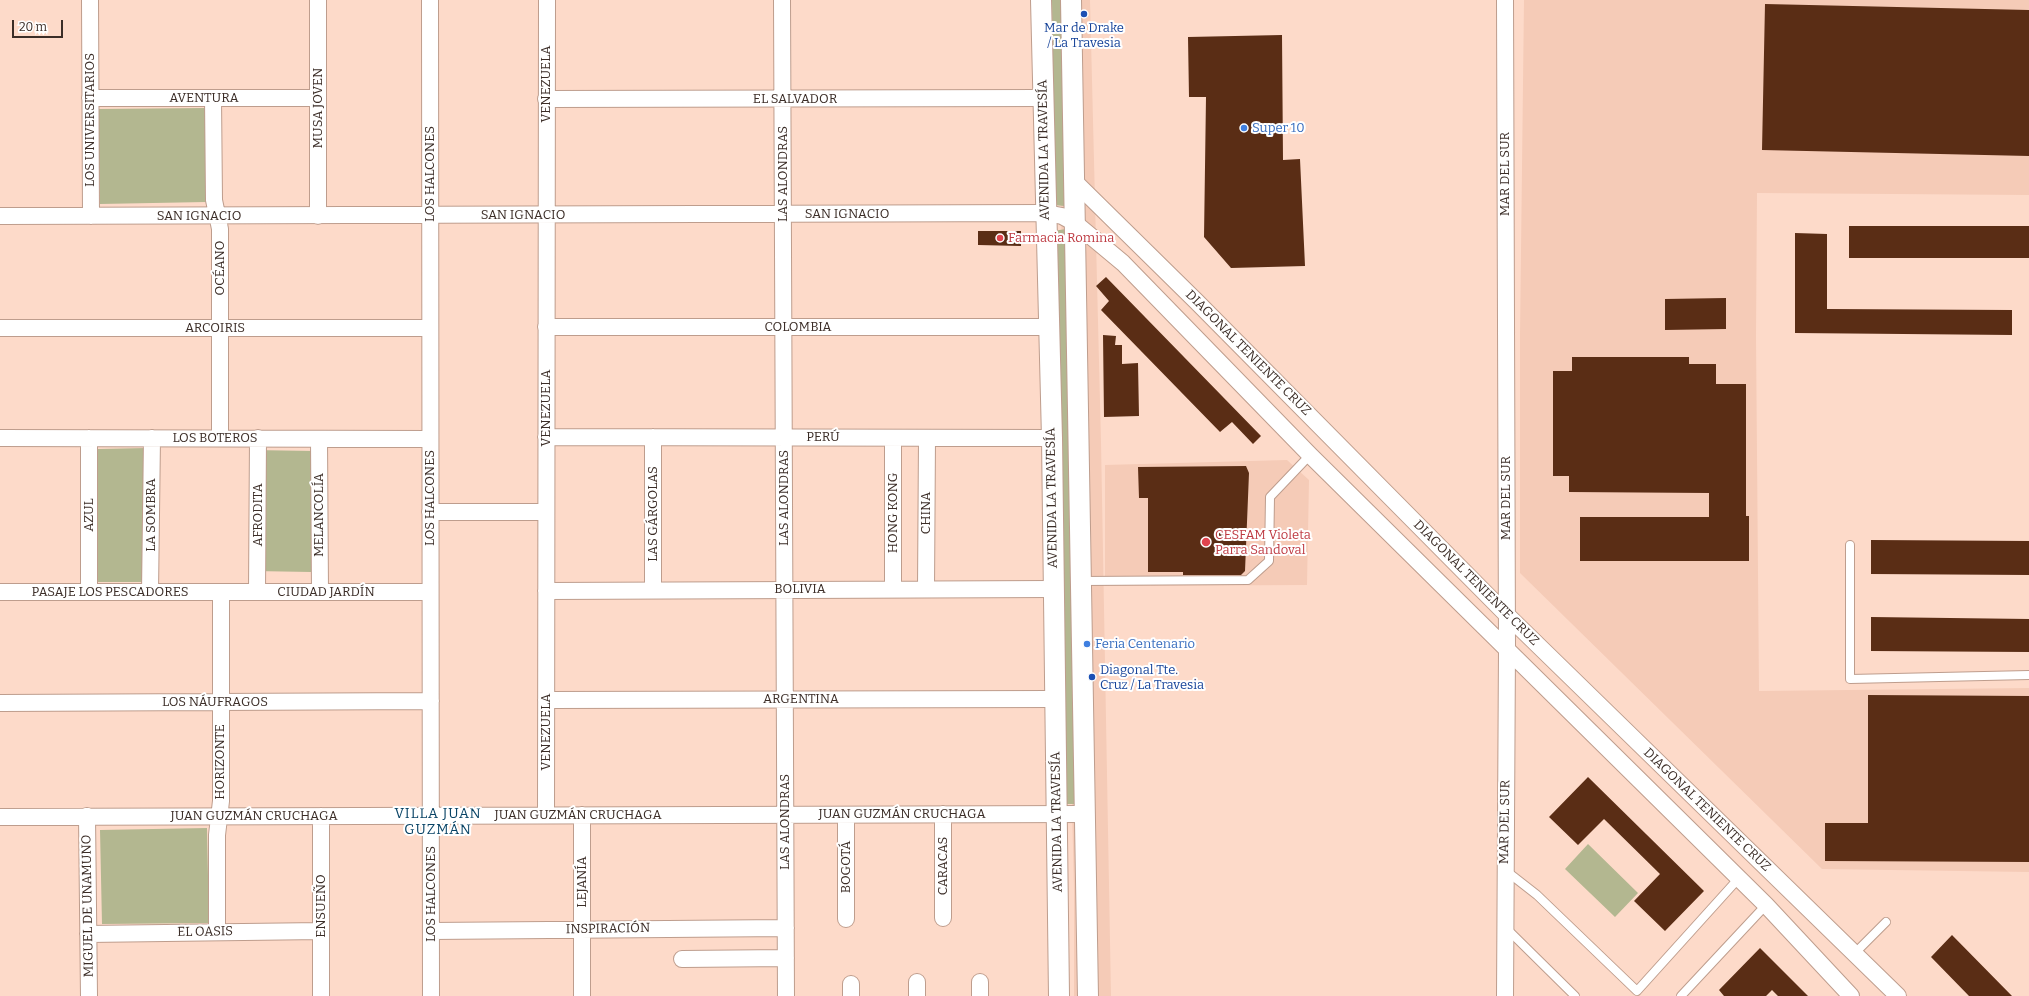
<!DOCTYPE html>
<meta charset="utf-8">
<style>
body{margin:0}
#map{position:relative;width:2029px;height:996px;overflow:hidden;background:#fddac9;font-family:Bitter,serif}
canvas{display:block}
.scale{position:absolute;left:12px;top:20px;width:51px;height:18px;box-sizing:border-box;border:2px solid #3b2d27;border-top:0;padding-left:5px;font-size:12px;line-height:14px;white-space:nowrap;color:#3b2d27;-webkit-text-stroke:3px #fff;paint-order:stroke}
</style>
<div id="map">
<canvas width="2029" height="996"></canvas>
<div class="scale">20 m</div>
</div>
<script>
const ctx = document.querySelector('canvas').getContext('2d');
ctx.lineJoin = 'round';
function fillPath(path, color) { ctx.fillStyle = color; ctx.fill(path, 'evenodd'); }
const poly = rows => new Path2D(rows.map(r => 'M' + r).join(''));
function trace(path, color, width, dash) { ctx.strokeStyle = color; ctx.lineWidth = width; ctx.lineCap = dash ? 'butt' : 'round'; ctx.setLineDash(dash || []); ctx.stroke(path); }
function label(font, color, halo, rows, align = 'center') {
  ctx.font = font + ' Bitter,serif'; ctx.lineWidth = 4; ctx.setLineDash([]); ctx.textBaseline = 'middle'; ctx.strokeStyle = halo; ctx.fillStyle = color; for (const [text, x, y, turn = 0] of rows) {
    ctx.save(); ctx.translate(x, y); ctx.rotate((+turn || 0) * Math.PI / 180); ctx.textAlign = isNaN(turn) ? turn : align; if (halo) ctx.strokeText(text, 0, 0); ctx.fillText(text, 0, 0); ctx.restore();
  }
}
fillPath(poly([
 [1059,0,1090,0,1101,442,1111,996,1074,996,1074,889,1064,475],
 [1524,0,2029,0,2029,195,1757,193,1756,336,1759,691,2029,688,2029,872,1822,869,1520,573,1520,336],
 [1287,460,1309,480,1307,585,1105,586,1105,465]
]), '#f5cbb7');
fillPath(poly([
 [1052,0,1063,0,1064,206,1054,205],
 [205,108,206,202,100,204,98,109],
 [1066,229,1075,804,1067,804,1066,798,1053,231],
 [146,448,143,582,96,582,98,449],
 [252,450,314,451,311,572,254,571],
 [207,828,209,923,102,924,100,830],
 [1588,844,1638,893,1615,917,1565,869]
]), '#b3b790');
fillPath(poly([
 [1765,4,2029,10,2029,156,1762,150],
 [1282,35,1283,160,1300,159,1305,266,1231,268,1204,237,1206,97,1189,97,1188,37],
 [1849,226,2029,226,2029,258,1849,258],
 [978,231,1021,231,1021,246,978,245],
 [1795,233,1827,234,1827,309,2012,310,2012,335,1795,333],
 [1106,277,1261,436,1253,444,1232,422,1220,432,1101,310,1109,301,1096,286],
 [1726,298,1726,329,1665,330,1665,299],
 [1103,335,1116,336,1115,345,1122,345,1122,364,1138,363,1139,416,1104,417],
 [1572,357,1689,357,1689,364,1716,364,1716,384,1746,384,1746,516,1749,516,1749,561,1580,561,1580,517,1709,517,1709,493,1569,492,1569,476,1553,476,1553,371,1572,371],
 [1246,466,1249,473,1245,571,1241,575,1183,575,1183,572,1148,572,1148,498,1139,498,1138,467],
 [1871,540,2029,541,2029,575,1871,574],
 [1871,617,2029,619,2029,652,1871,651],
 [1868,695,2029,696,2029,862,1825,861,1825,823,1868,823],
 [1588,777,1704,891,1665,931,1634,901,1660,874,1604,819,1578,845,1549,817],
 [1952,935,2012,996,1969,996,1931,957],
 [1760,948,1808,996,1778,996,1772,990,1766,996,1724,996,1719,990]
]), '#5a2d15');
const service = poly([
 [1850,545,1850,679,2029,675],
 [1081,581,1248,580,1269,561,1270,497,1310,455],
 [1505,870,1537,895,1637,991,1739,878],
 [1506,928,1575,996],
 [1854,954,1886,922],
 [1681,996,1766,905]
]);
const minor = poly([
 [90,0,91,216],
 [430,0,431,996],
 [782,0,786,996],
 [1505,0,1507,648,1505,996],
 [90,98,318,98],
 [213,98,214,200,220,229,220,438],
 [546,99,1043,98],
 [1074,181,1197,302,1506,614,1898,996],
 [0,216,1046,213,1062,216,1075,223,1123,263,1310,455,1766,905,1851,996],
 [318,216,318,0],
 [546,327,1049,327],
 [0,328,430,328],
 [546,437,1052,438],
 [653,437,653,590],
 [0,438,430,439],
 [89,438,89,592],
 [319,439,320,592],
 [430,512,546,512],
 [893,589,893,438],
 [926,589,927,438],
 [546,591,1053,589],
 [0,592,430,592],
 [150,592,152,438],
 [257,592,258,438],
 [546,700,1056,699],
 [0,703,431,701],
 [546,815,547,0],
 [582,815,582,996],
 [846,815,846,919],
 [87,816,89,996],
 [321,816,321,996],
 [0,817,1085,814],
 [943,918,943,814],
 [431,931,786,928],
 [217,932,217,835,221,801,221,592],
 [88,934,321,931],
 [682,959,786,958],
 [851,996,851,984],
 [917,996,917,982],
 [980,996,980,982]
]);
const tertiary = poly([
 [1041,0,1052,438,1059,996],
 [1071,0,1088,996]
]);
trace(service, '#be9d8d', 10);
trace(minor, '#be9d8d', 18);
trace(tertiary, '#be9d8d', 22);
trace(service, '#fff', 8);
trace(minor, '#fff', 16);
trace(tertiary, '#fff', 20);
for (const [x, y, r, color] of [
 [1084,14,4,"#1a4fb4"],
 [1244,128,4,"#3f7fe0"],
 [1000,238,4,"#e0444e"],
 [1206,542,5,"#e0444e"],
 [1087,644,4,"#3f7fe0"],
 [1092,677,4,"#1a4fb4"]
]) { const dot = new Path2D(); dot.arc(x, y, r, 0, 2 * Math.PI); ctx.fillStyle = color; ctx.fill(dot); trace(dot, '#fff', 1.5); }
label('13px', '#164399', '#fff', [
 ["Mar de Drake",1084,28],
 ["/ La Travesia",1084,43],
 ["Diagonal Tte.",1100,670,"left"],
 ["Cruz / La Travesia",1100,685,"left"]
]);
label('13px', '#3b2d27', '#fff', [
 ["VENEZUELA",546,84,-90],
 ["AVENTURA",204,98],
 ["EL SALVADOR",795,99],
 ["MUSA JOVEN",318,108,-90],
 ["LOS UNIVERSITARIOS",90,120,-90],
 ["AVENIDA LA TRAVESÍA",1044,150,-91],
 ["LOS HALCONES",430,174,-90],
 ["LAS ALONDRAS",783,174,-90],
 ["MAR DEL SUR",1505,174,-90],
 ["SAN IGNACIO",847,214],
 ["SAN IGNACIO",523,215],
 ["SAN IGNACIO",199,216],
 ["OCÉANO",220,268,-90],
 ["COLOMBIA",798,327],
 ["ARCOIRIS",215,328],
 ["DIAGONAL TENIENTE CRUZ",1248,353,45],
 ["VENEZUELA",546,408,-90],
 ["PERÚ",823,437],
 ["LOS BOTEROS",215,438],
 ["LOS HALCONES",430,498,-90],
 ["LAS ALONDRAS",784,498,-90],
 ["AVENIDA LA TRAVESÍA",1052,498,-91],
 ["MAR DEL SUR",1506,498,-90],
 ["HONG KONG",893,513,-90],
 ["CHINA",926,513,-90],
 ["LAS GÁRGOLAS",653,514,-90],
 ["AZUL",89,515,-90],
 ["LA SOMBRA",151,515,-90],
 ["AFRODITA",258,515,-90],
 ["MELANCOLÍA",319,515,-90],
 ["DIAGONAL TENIENTE CRUZ",1476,583,45],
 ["BOLIVIA",800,589],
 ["PASAJE LOS PESCADORES",110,592],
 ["CIUDAD JARDÍN",326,592],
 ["ARGENTINA",801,699],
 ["LOS NÁUFRAGOS",215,702],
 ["VENEZUELA",546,732,-90],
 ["HORIZONTE",220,762,-90],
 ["DIAGONAL TENIENTE CRUZ",1707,810,44],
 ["JUAN GUZMÁN CRUCHAGA",902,814],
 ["JUAN GUZMÁN CRUCHAGA",578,815],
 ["JUAN GUZMÁN CRUCHAGA",254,816],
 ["LAS ALONDRAS",785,822,-90],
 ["AVENIDA LA TRAVESÍA",1057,822,-91],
 ["MAR DEL SUR",1505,822,-89],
 ["CARACAS",943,866,-90],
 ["BOGOTÁ",846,867,-90],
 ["LEJANÍA",582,882,-90],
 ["LOS HALCONES",431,894,-90],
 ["MIGUEL DE UNAMUNO",88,906,-91],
 ["ENSUEÑO",321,906,-90],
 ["INSPIRACIÓN",608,929,-1],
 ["EL OASIS",205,932,-1]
]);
label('13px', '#366cbe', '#fff', [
 ["Super 10",1252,128],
 ["Feria Centenario",1095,644]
], 'left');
label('13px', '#be3a42', '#fff', [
 ["Farmacia Romina",1008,238],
 ["CESFAM Violeta",1215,535],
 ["Parra Sandoval",1215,550]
], 'left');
ctx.letterSpacing = '1px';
label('14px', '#084365', '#fff', [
 ["VILLA JUAN",438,814],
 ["GUZMÁN",438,830]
]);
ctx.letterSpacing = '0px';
</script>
